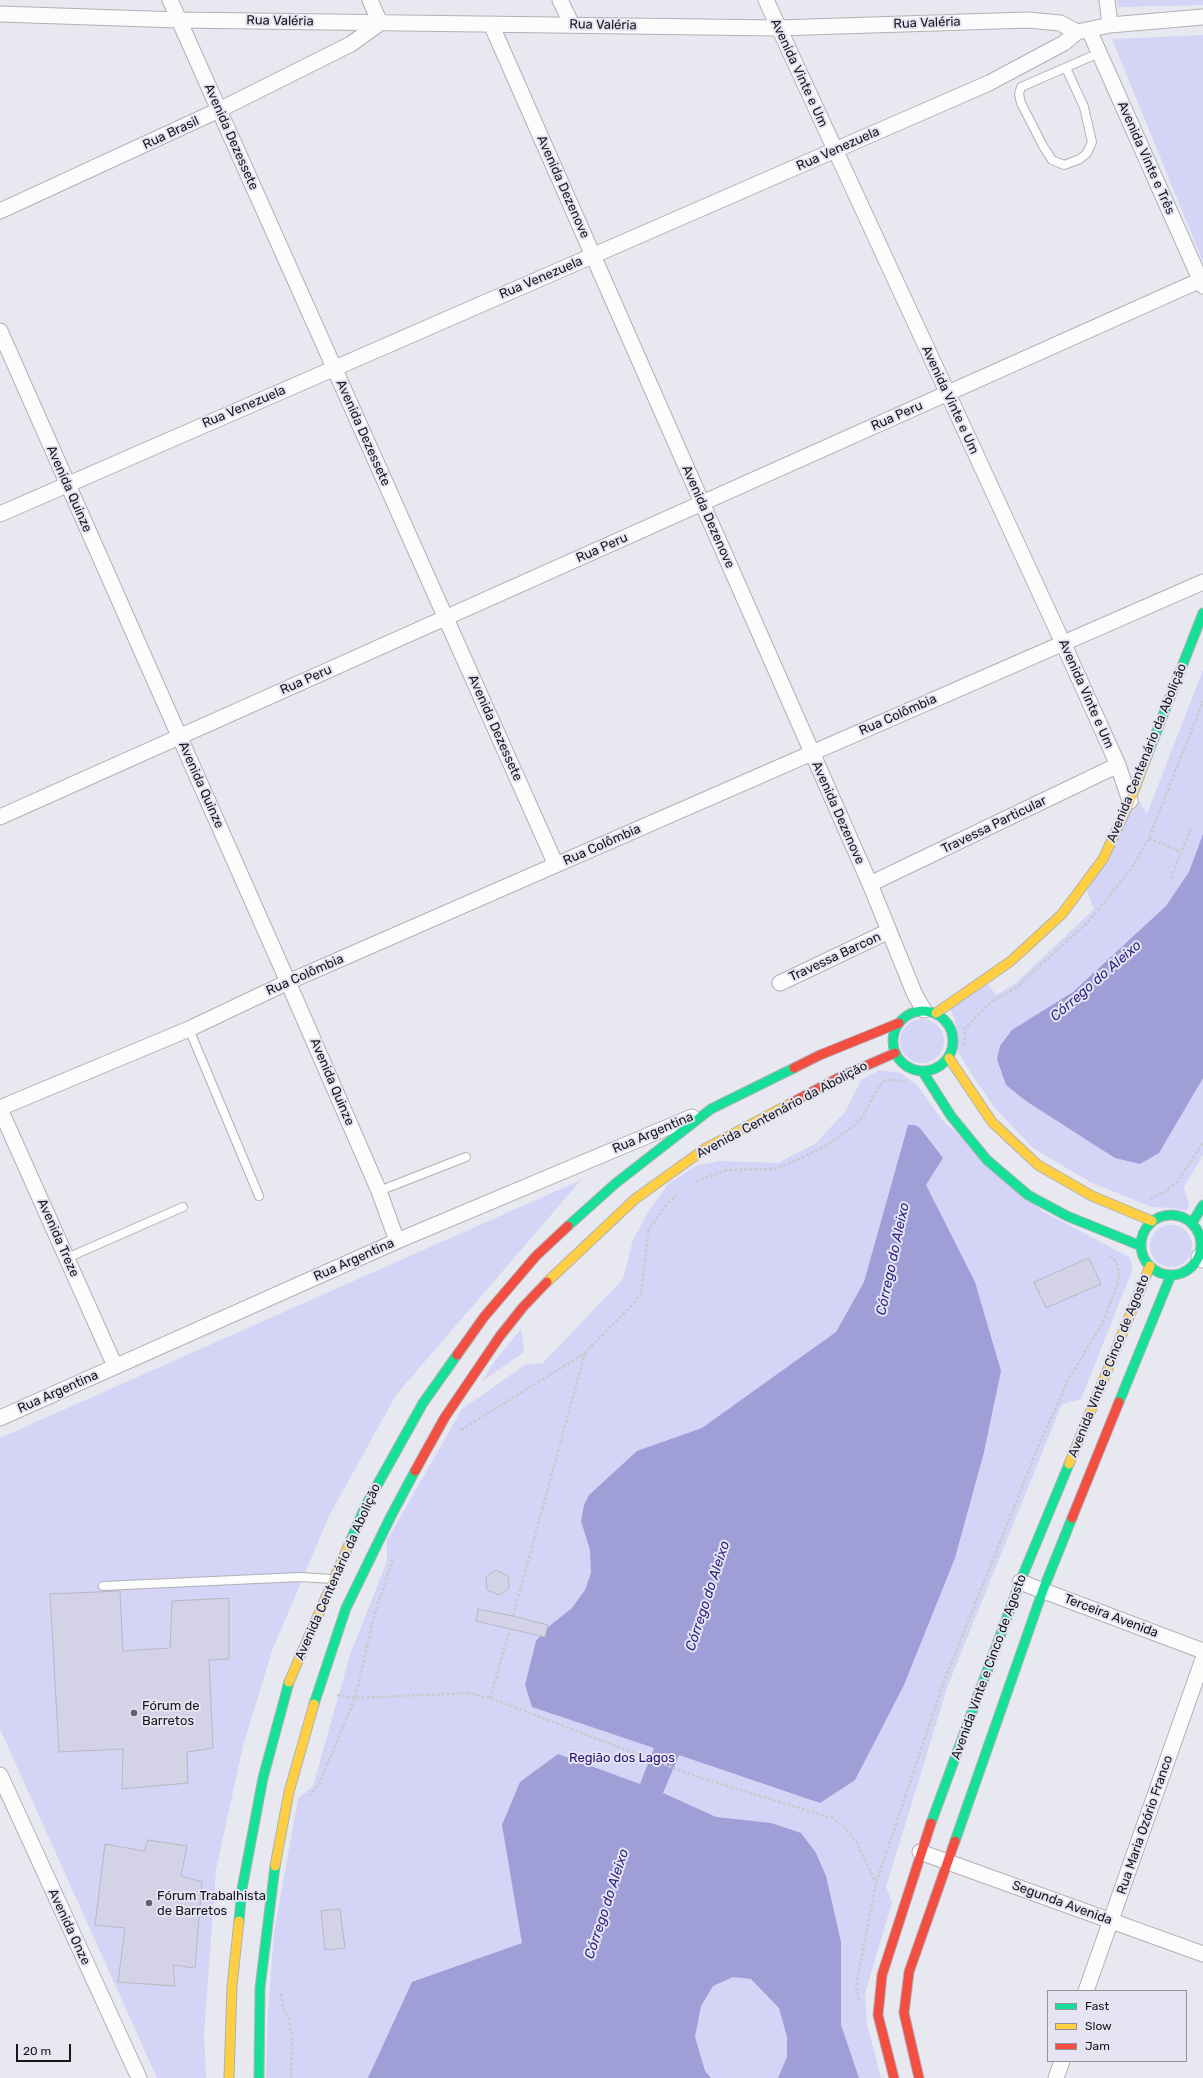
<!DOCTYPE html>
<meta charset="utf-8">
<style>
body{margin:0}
#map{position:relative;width:1203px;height:2078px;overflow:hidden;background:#e8e8f0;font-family:Rubik,sans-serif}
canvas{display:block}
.legend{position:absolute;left:1047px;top:1990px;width:140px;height:72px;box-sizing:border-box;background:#e4e4f3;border:1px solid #92929d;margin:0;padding:5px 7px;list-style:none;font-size:12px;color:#16161b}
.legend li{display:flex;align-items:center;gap:8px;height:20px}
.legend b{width:20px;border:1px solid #92929d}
.scale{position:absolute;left:16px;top:2044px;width:55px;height:18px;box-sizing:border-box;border:2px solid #16161b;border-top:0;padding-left:5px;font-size:12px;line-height:14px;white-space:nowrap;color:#16161b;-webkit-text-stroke:3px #e4e4f3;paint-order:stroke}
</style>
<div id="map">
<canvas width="1203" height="2078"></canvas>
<ul class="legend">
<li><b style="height:5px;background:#16e098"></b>Fast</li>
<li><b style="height:5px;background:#ffcf43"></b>Slow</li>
<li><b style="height:5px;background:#f24e42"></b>Jam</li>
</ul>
<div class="scale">20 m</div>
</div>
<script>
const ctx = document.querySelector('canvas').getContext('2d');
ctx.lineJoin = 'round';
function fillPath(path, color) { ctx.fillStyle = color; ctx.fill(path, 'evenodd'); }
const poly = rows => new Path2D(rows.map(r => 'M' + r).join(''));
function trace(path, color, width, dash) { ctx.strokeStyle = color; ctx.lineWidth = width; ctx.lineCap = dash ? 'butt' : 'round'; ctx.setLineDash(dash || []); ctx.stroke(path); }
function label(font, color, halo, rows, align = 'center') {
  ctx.font = font + ' Rubik,sans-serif'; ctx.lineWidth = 4; ctx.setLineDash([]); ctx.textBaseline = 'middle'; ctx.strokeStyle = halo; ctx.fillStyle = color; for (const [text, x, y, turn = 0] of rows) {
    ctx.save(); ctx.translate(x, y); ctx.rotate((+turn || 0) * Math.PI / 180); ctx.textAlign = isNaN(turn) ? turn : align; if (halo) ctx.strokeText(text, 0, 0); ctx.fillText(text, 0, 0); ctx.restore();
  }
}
fillPath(poly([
 [1117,0,1203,0,1203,5,1118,7],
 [1203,35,1203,262,1112,39],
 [1203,670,1203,1155,1184,1187,1189,1206,1186,1211,1172,1208,1152,1207,1090,1182,1033,1148,994,1107,967,1067,957,1050,955,1019,950,1009,988,984,996,995,1016,983,1094,909,1087,891,1137,798,1147,814],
 '900 1041a22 22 0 1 1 44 0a22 22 0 1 1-44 0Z',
 [880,1070,901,1073,917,1085,942,1120,1042,1211,1129,1257,1132,1264,1132,1271,1081,1399,1062,1404,948,1685,886,1887,892,1902,865,1994,867,2024,881,2078,266,2078,268,2012,274,1933,298,1798,313,1786,350,1655,387,1561,387,1540,462,1409,525,1365,543,1363,623,1279,633,1240,647,1214,668,1184,698,1165,720,1161,778,1163,815,1144,845,1112,862,1079],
 [581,1180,396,1395,329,1516,272,1651,243,1746,216,1870,204,2034,206,2078,157,2078,0,1729,0,1438],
 '1150 1246a21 21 0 1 1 42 0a21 21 0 1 1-42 0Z',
 [521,1329,524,1352,481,1382,497,1358]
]), '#d3d4f6');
fillPath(poly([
 [1203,834,1203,1078,1159,1153,1140,1164,1115,1158,1026,1101,1006,1085,997,1059,1000,1046,1012,1030,1073,992,1166,906,1189,872],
 [908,1125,915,1125,920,1128,943,1158,926,1185,975,1282,1001,1371,984,1452,955,1558,904,1685,855,1780,820,1803,679,1755,663,1793,716,1817,771,1823,801,1833,816,1853,826,1876,841,1942,841,2025,859,2078,778,2078,787,2057,787,2037,779,2008,751,1979,733,1977,713,1986,701,2006,695,2037,705,2071,711,2078,368,2078,412,1982,522,1943,502,1825,520,1782,558,1754,640,1784,654,1748,532,1707,525,1685,536,1641,547,1628,572,1608,585,1590,591,1573,590,1550,581,1521,584,1505,589,1495,637,1451,702,1428,836,1332,864,1282]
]), '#9f9ed7');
const building = poly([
 [1089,1258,1101,1284,1046,1308,1034,1282,1089,1258],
 [496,1570,508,1576,509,1588,499,1595,487,1590,486,1577,496,1570],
 [120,1591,123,1651,170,1648,172,1601,229,1598,229,1659,209,1660,213,1748,187,1752,188,1783,122,1789,123,1749,59,1752,50,1594,120,1591],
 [478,1609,513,1616,548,1625,545,1637,476,1621,478,1609],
 [148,1840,187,1846,181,1876,202,1882,195,1968,173,1965,175,1986,118,1982,125,1928,95,1925,105,1844,144,1851,148,1840],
 [340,1909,345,1948,325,1950,321,1911,340,1909]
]);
fillPath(building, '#d3d2e6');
trace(building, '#b9b9bf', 1);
const lane = poly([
 [1066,68,1084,107,1092,142,1087,153,1080,159,1064,165,1052,160,1043,146,1021,103,1019,94,1021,87,1099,53],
 [189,1029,259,1196],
 [379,1191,466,1157],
 [67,1258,183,1207],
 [103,1586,300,1577,332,1579]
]);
const street = poly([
 [170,0,556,865],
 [560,0,572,25],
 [766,0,1063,643,1118,765,1130,801],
 [1107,0,1110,25],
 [0,14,179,20,778,28,1028,20,1060,23,1077,32,1110,25,1203,17],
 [491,24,870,884,915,995,924,1010],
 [1089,30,1203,286],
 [0,211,219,110,351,44,380,23,370,0],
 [0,331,288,982,379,1191,397,1241],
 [0,514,989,83,1064,43,1077,32],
 [0,817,1203,279],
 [870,884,1118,765],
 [780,983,889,931],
 [0,1108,189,1029,288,982,1203,582],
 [0,1109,115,1366],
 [1199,1257,1203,1260],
 [0,1418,397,1241,692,1117],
 [1020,1582,1203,1651],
 [0,1775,139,2078],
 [920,1852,1203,1954],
 [1086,1991,1203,1659],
 [1056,2078,1062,2061]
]);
const fast = poly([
 [1147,756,1203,613],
 '893 1041a30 30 0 1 1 60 0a30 30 0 1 1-60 0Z',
 [923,1072,951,1116,987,1160,1028,1195,1067,1216,1141,1246],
 '1141 1245a30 30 0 1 1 60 0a30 30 0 1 1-60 0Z',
 [1192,1223,1203,1205],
 [568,1226,616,1183,711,1109,794,1068],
 [1119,1402,1171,1275],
 [350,1542,365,1507,423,1403,457,1355],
 [314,1704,346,1608,391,1516,415,1471],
 [931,1823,1020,1582,1069,1464],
 [955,1841,1043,1590,1072,1518],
 [239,1921,242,1889,263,1778,289,1682],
 [259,2078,260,1988,275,1866]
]);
const slow = poly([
 [936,1013,1011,961,1062,914,1103,859,1130,801,1147,756],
 [949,1058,992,1122,1038,1165,1092,1196,1152,1221],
 [547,1282,635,1199,706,1148,793,1102],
 [1069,1464,1150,1266],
 [289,1682,350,1542],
 [275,1866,289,1792,314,1704],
 [229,2078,232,1986,239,1921]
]);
const jam = poly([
 [794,1068,820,1055,899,1023],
 [793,1102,838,1078,895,1053],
 [457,1355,484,1317,536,1256,568,1226],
 [415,1471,445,1417,500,1336,523,1307,547,1282],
 [1072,1518,1119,1402],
 [894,2078,878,2015,882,1975,931,1823],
 [919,2078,904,2013,909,1972,955,1841]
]);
trace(lane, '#b0b0b6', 10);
trace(street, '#b0b0b6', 17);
trace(fast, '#b0b0b6', 11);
trace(slow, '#b0b0b6', 11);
trace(jam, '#b0b0b6', 11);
trace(poly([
 [1149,838,1181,852],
 [1171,878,1191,828],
 [964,1045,965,1028,990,1003,1017,987,1088,922,1132,868,1149,838,1203,701],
 [696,1181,727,1170,775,1169,803,1157,827,1145,855,1125,863,1116,878,1088,886,1080,900,1080,907,1083],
 [1150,1198,1165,1192,1177,1182,1203,1143],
 [461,1430,585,1353,630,1307,641,1294,649,1229,666,1205,677,1195],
 [513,1616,585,1353],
 [337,1695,355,1698,469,1693,490,1698,692,1775,832,1818,845,1828,857,1843,876,1883],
 [490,1698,510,1629],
 [309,1796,319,1784,355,1698,375,1613,393,1559],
 [281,1994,283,2007,288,2017,292,2037,291,2078],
 [859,2000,856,1986,876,1883,945,1679,1037,1450,1068,1380,1102,1324,1118,1283,1119,1272,1116,1261,1109,1256]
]), '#cacacd', 2.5, [3, 2]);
trace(lane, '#fcfcfd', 8);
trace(street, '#fcfcfd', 15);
trace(fast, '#16e098', 9);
trace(slow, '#ffcf43', 9);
trace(jam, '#f24e42', 9);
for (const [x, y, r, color] of [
 [134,1713,4,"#606066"],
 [149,1903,4,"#606066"]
]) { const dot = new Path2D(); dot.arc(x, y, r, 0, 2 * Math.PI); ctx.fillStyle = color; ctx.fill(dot); trace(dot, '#e4e4f3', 1.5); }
label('13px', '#16161b', '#e4e4f3', [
 ["Rua Valéria",280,21,1],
 ["Rua Valéria",927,23,-2],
 ["Rua Valéria",603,25,1],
 ["Avenida Vinte e Um",799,73,65],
 ["Rua Brasil",171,133,-25],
 ["Avenida Dezessete",231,137,66],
 ["Rua Venezuela",838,149,-24],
 ["Avenida Vinte e Três",1146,158,66],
 ["Avenida Dezenove",563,187,66],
 ["Rua Venezuela",541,278,-23],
 ["Avenida Vinte e Um",950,400,65],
 ["Rua Venezuela",244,407,-23],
 ["Rua Peru",897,416,-24],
 ["Avenida Dezessete",363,433,66],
 ["Avenida Quinze",69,489,66],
 ["Avenida Dezenove",708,517,66],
 ["Rua Peru",602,548,-24],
 ["Rua Peru",306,680,-24],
 ["Avenida Vinte e Um",1086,694,66],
 ["Rua Colômbia",898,715,-24],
 ["Avenida Dezessete",495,728,66],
 ["Avenida Centenário da Abolição",1147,753,-68],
 ["Avenida Quinze",201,785,66],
 ["Avenida Dezenove",838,813,66],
 ["Travessa Particular",994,825,-26],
 ["Rua Colômbia",602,845,-24],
 ["Travessa Barcon",835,957,-25],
 ["Rua Colômbia",305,975,-24],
 ["Avenida Quinze",332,1082,67],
 ["Avenida Centenário da Abolição",782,1110,-28],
 ["Rua Argentina",653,1133,-23],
 ["Avenida Treze",58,1238,66],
 ["Rua Argentina",354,1260,-24],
 ["Avenida Vinte e Cinco de Agosto",1109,1366,-68],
 ["Rua Argentina",58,1392,-24],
 ["Avenida Centenário da Abolição",338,1572,-66],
 ["Terceira Avenida",1111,1616,21],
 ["Avenida Vinte e Cinco de Agosto",989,1667,-70],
 ["Rua Maria Ozório Franco",1145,1825,-71],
 ["Segunda Avenida",1062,1903,20],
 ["Avenida Onze",69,1927,65]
]);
label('13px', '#16161b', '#e4e4f3', [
 ["Fórum de",142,1706],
 ["Barretos",142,1721],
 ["Fórum Trabalhista",157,1896],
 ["de Barretos",157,1911]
], 'left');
label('13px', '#28116e', '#e4e4f3', [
 ["Região dos Lagos",622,1758]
]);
label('italic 14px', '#34247f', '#e4e4f3', [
 ["Córrego do Aleixo",1096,981,-41],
 ["Córrego do Aleixo",893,1259,-78],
 ["Córrego do Aleixo",708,1596,-72],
 ["Córrego do Aleixo",607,1904,-72]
]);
</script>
